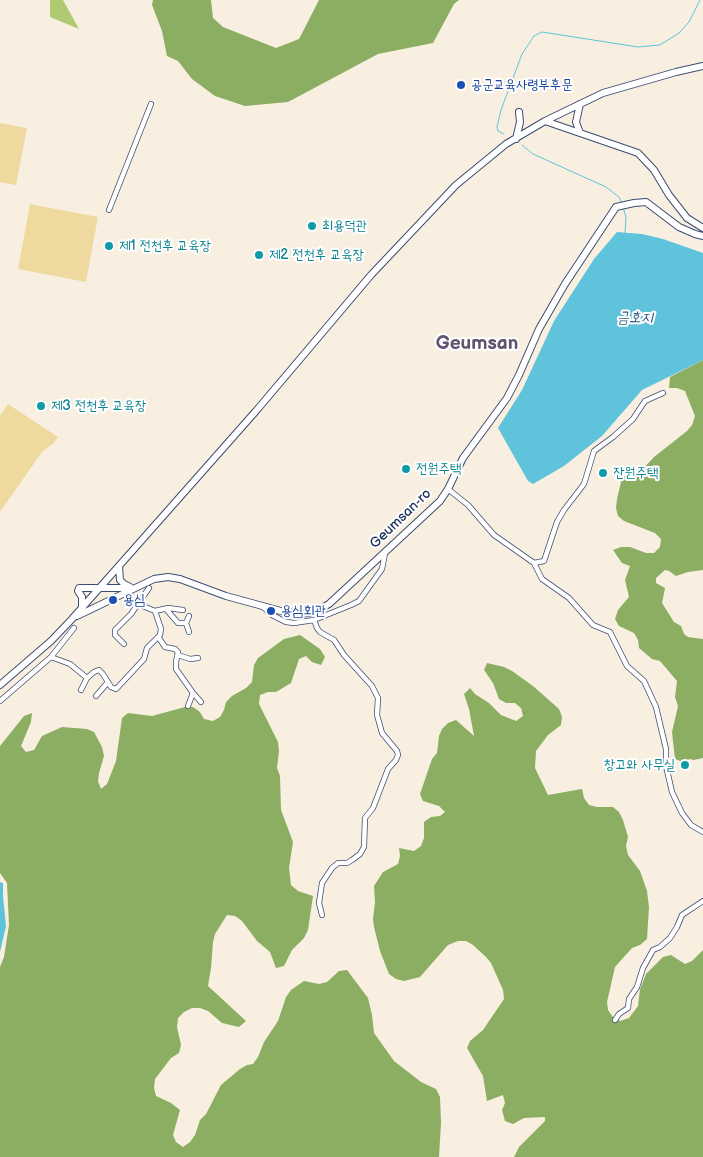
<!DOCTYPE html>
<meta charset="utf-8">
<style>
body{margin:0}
canvas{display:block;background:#f8efe0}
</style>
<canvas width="703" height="1157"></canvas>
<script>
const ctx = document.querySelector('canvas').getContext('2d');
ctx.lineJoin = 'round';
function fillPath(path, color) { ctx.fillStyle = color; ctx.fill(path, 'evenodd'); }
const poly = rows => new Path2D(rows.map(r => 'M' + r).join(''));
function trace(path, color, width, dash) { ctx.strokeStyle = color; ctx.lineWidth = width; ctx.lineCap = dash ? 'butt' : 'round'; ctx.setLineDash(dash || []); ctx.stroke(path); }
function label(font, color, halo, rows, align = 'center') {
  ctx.font = font + ' "Balsamiq Sans","Poor Story",sans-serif'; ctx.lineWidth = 4; ctx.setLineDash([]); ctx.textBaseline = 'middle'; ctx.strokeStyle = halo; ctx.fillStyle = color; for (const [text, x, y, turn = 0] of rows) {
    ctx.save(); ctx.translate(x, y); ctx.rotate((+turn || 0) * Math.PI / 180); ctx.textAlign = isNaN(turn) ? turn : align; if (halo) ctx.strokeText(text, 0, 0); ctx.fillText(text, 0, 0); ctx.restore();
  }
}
fillPath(poly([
 [50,0,63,0,79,29,50,17]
]), '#afca71');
fillPath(poly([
 [153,0,211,0,213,18,223,27,276,48,299,39,319,0,459,0,454,4,433,43,378,54,288,102,245,106,215,96,192,79,178,61,167,56,162,31,152,5],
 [703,360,703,570,688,572,676,576,669,571,665,570,656,578,656,583,665,588,662,603,674,622,681,626,684,634,688,637,703,639,703,758,694,760,690,759,683,762,675,759,672,732,678,706,675,697,677,681,660,661,652,659,639,648,638,640,634,633,619,626,615,619,618,610,629,597,625,580,630,566,622,563,613,550,621,547,630,547,646,553,654,553,660,547,661,539,655,533,624,521,618,516,616,508,617,499,621,482,628,470,635,475,642,470,654,457,687,431,692,425,695,416,685,391,677,388,669,388,670,377],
 [300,635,320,649,325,657,321,665,312,662,306,656,299,659,291,683,276,692,268,692,260,695,259,704,278,742,279,751,277,768,280,776,281,810,293,842,289,868,291,885,298,891,313,896,308,930,304,938,292,950,284,966,276,968,270,952,257,941,242,921,235,916,227,915,215,934,213,942,211,968,208,986,246,1021,239,1027,222,1023,208,1011,200,1008,192,1008,184,1012,178,1018,177,1027,181,1045,179,1053,171,1058,155,1079,154,1088,156,1096,171,1103,180,1110,173,1135,176,1142,183,1147,190,1142,195,1135,200,1120,206,1114,221,1085,240,1069,247,1065,253,1064,258,1057,264,1042,278,1021,286,997,291,990,304,981,319,984,327,982,339,971,347,970,368,998,372,1015,374,1033,394,1061,421,1082,436,1089,440,1097,441,1123,439,1157,0,1157,0,967,4,957,9,925,7,883,0,873,0,746,24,716,32,713,31,722,21,746,26,752,34,750,42,736,62,727,87,729,94,732,102,747,104,756,99,773,98,781,101,789,107,784,116,761,122,718,128,713,152,716,185,707,193,707,200,712,204,719,213,721,220,717,224,710,226,702,232,696,246,688,252,682,254,665,258,658,284,639],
 [487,663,504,667,512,671,533,686,559,709,562,717,561,725,548,735,536,751,535,768,548,795,582,789,584,798,589,805,597,807,613,807,619,812,623,820,628,837,626,846,628,855,640,871,647,891,649,907,647,939,640,945,632,948,615,967,607,1002,608,1010,613,1017,620,1021,629,1018,638,1006,640,989,646,974,663,957,671,955,685,964,692,961,703,950,703,1157,514,1157,519,1147,545,1121,545,1117,524,1118,513,1124,505,1121,502,1110,505,1103,503,1095,487,1101,483,1076,467,1048,470,1041,483,1030,504,999,503,990,491,963,486,957,473,945,466,941,458,941,448,945,420,977,404,981,396,979,389,974,380,951,374,927,373,919,375,902,374,886,383,872,398,864,400,856,399,848,414,851,421,846,424,838,424,822,431,817,440,816,445,812,439,806,423,801,420,794,432,759,437,753,439,736,442,729,448,723,456,720,474,736,469,709,464,694,470,688,475,694,489,703,501,715,516,721,523,716,521,708,515,703,506,703,499,699,493,683,484,670]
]), '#8bae63');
fillPath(poly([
 [0,123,27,128,16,185,0,182],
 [30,204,98,217,86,282,18,269],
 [8,404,58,437,53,444,42,452,0,512,0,416]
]), '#eeda9e');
fillPath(poly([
 [617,232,642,234,663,239,703,253,703,360,642,390,602,436,564,466,533,484,528,481,498,428,522,390,554,321,594,259],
 [0,882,3,883,3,896,6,926,0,952]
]), '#5ec3db');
trace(poly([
 [504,134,498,131,497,127,501,110,522,54,534,36,542,32,638,47,660,45,679,33,689,22,700,0],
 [522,145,533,154,606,187,619,197,622,203],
 [623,207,626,217,625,233]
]), '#5ec3db', 1);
const street = poly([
 [109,210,151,104],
 [448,489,468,505,494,535,534,563,544,561,557,522,564,510,584,484,594,451,613,437,633,419,645,401,663,393],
 [534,563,542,579,569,598,593,625,610,632,627,666,644,681,656,707,666,749,666,766,672,792,682,813,691,825,703,832],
 [263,607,272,615,286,622,294,623,314,620,351,605,359,601,382,569,385,553],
 [166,609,178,623,186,623,189,616],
 [155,611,168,608,183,610],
 [314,620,317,628,320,632,334,640,344,655,372,686,378,698,377,715,382,733,397,751,398,755,396,760,388,769,373,808,365,818,364,847,360,854,352,860,347,863,338,863,332,868,322,883,319,903,322,915],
 [186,623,189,632],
 [159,638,165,647,175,649,178,652,176,662,176,669,193,693,188,706],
 [124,644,115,635,115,630,131,614,149,588],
 [178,655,190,659,198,658],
 [51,657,70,664,87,678,94,672,99,670,103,674,111,687,116,689,118,687,144,659,147,648,160,635,161,629,155,611,138,604],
 [81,690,87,678],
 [193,693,201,702],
 [96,696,108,682],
 [0,701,51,657,74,628],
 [615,1020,619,1014,628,1008,629,999,637,987,643,968,653,950,660,947,670,938,677,927,682,915,703,901]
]);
const secondary = poly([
 [580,104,576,122,580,133],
 [545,121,638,153,654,170,669,195,687,218,703,228],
 [516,139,520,122,519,112],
 [119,566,120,580,124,584,130,587],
 [82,608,82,597,78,591,79,588,130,588],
 [77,616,154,579,168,577,180,579,226,596,281,611,300,614,315,612,329,604,440,501,448,489,463,458,507,398,519,375,539,329,565,284,616,207,634,203,646,202,679,227,695,234,703,236],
 [0,685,51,641,72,619,256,411,371,275,456,185,506,144,545,121,603,93,676,72,703,66]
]);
trace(street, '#3c4c72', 6);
trace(secondary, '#3c4c72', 8);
trace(street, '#fff', 4.5);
trace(secondary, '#fff', 6);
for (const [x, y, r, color] of [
 [461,85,5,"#1a4fb4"],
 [312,226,5,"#0f9aa8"],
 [109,246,5,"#0f9aa8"],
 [259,255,5,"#0f9aa8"],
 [41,406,5,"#0f9aa8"],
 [406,469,5,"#0f9aa8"],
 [603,473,5,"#0f9aa8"],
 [113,600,5,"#1a4fb4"],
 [271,611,5,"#1a4fb4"],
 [685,765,5,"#0f9aa8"]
]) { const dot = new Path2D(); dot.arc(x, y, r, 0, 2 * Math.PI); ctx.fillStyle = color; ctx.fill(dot); trace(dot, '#fff', 2); }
label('14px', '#164399', '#fff', [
 ["공군교육사령부후문",471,85],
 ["용심",123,600],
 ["용심회관",281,611]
], 'left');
label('14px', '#0d838f', '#fff', [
 ["최용덕관",322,226],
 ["제1 전천후 교육장",119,246],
 ["제2 전천후 교육장",269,255],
 ["제3 전천후 교육장",51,406],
 ["전원주택",416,469],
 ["잔원주택",613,473],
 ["창고와 사무실",675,765,"right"]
], 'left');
label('14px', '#1b2f5e', '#fff', [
 ["Geumsan-ro",401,519,-44]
]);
label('italic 15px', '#2f5b84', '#fff', [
 ["금호지",635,318]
]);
label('bold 19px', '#625471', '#fff', [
 ["Geumsan",477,344]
]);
</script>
